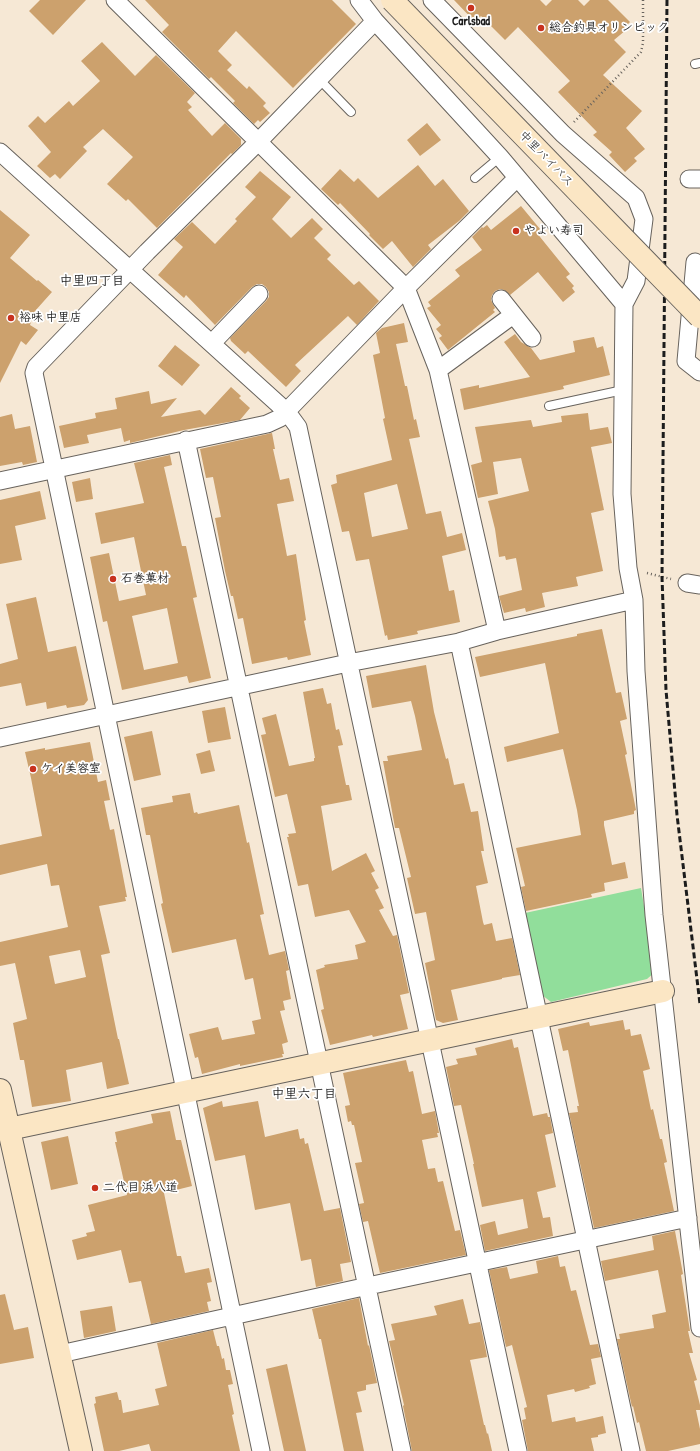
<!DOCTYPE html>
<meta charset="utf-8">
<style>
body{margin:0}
canvas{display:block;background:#f6e8d5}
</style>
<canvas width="700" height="1451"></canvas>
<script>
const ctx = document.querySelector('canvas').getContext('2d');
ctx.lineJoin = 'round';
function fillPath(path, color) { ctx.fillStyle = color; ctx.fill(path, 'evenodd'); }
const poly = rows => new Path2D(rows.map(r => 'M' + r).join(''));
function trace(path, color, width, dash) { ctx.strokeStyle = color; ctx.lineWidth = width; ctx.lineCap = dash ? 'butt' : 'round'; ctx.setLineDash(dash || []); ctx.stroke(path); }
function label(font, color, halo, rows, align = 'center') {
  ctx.font = font + ' "Patrick Hand","Klee One",sans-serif'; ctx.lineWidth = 3.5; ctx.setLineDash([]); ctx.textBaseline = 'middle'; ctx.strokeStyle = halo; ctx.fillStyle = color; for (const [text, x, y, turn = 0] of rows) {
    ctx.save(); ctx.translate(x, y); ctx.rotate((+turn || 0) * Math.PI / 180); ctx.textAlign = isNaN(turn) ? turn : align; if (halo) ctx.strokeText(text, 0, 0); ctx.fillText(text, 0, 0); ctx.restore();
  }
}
fillPath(poly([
 [641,888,655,972,647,979,551,1002,542,995,525,913]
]), '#91de9b');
fillPath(poly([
 [40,0,86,0,53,35,29,11],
 [145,0,332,0,356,24,293,88,236,31,218,51,232,65,227,70,247,89,249,86,266,103,263,106,270,113,260,122,258,120,254,124,233,103,235,101,211,77,209,79,162,32,169,25],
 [454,0,540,0,546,6,552,0,578,0,584,6,590,0,608,0,630,22,624,28,626,30,614,40,626,52,603,75,642,111,626,128,645,149,634,158,637,161,625,172,609,155,612,152,593,135,597,132,558,92,570,81,518,27,505,40,481,16,475,22],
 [102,42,135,76,156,55,195,93,187,102,192,107,188,110,212,136,225,123,241,139,241,145,232,154,231,153,157,228,128,199,126,201,107,184,133,157,103,129,83,147,87,151,60,179,55,174,50,178,37,166,51,152,28,126,38,116,45,123,69,101,73,106,100,81,81,61],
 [427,123,441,140,420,156,407,140],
 [418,165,435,186,443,179,469,211,459,221,428,245,431,249,413,267,392,241,383,249,369,235,370,234,340,203,338,205,321,189,340,169,354,182,358,178,378,198],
 [260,171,291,197,272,219,291,238,312,218,323,229,314,238,331,255,327,259,354,285,359,281,379,301,357,325,348,316,295,365,301,371,286,387,248,351,245,354,231,341,230,338,266,301,269,297,269,292,266,287,262,284,257,284,252,287,215,325,186,295,184,298,158,275,183,247,174,239,192,222,215,244,237,221,235,219,256,197,245,187],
 [521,206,540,229,536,232,570,274,566,277,574,286,572,288,575,292,563,302,538,272,510,295,504,290,500,289,495,291,492,295,491,300,495,308,493,310,495,312,448,350,439,338,442,336,436,329,441,325,427,308,431,306,428,302,460,276,455,270,482,250,472,237,482,227,483,228,487,225,491,230],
 [0,210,30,235,10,258,37,281,38,280,52,292,27,320,31,322,30,325,38,330,26,345,21,341,0,383],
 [404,323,408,342,396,344,405,386,407,386,414,420,416,419,420,437,409,439,426,514,441,511,447,537,462,533,466,550,442,556,449,591,454,590,460,622,417,631,418,634,388,640,387,635,385,636,369,559,356,561,349,531,342,532,331,485,337,483,336,475,392,460,383,419,385,418,373,355,380,353,376,333,382,328],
 [397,484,408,529,372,537,364,493],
 [515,334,521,342,531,348,540,360,575,352,573,341,594,337,597,348,603,346,610,375,563,386,564,389,464,410,460,389,479,385,479,388,530,377,504,342],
 [175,345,200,365,182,386,158,366],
 [231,387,241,396,239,398,250,408,240,420,184,430,130,443,130,440,124,442,121,428,87,435,89,443,64,448,59,426,96,418,95,413,117,409,115,398,149,391,151,404,177,398,161,417,200,410,205,415],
 [588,413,590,430,608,427,612,443,591,447,604,510,591,513,603,571,576,577,578,586,542,593,545,607,526,612,525,608,504,613,499,596,522,590,516,558,506,560,505,556,499,557,495,529,488,501,529,491,521,458,493,462,498,494,478,498,471,465,482,462,475,427,531,420,533,427,562,422,561,416],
 [12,414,15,429,30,426,37,462,23,465,22,462,0,466,0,417],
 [272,433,275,449,273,449,280,480,289,478,294,501,277,504,287,556,296,554,306,620,304,621,311,655,288,660,287,657,252,664,243,618,238,619,233,596,231,596,225,571,215,518,221,517,213,477,206,478,200,449],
 [170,455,172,465,164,467,182,546,186,546,197,597,193,598,211,678,189,683,187,676,122,690,107,621,103,622,90,557,109,553,119,601,146,595,134,537,101,544,95,513,144,503,134,463],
 [167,608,178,663,144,670,132,616],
 [90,478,93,499,76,502,72,482],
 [40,491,46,519,15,526,22,560,0,564,0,500],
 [36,597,48,652,76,646,88,700,84,705,67,708,66,705,47,709,46,702,26,706,21,683,0,687,0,664,18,659,6,604],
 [602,629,616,693,621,692,627,719,620,721,627,754,625,755,636,810,634,811,634,814,604,821,604,825,612,865,625,862,628,878,604,883,605,891,591,894,592,897,526,911,521,887,525,886,516,848,581,835,577,810,563,749,507,762,504,747,559,733,545,663,480,677,475,657,577,636,577,634],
 [426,665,434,712,446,759,448,758,454,785,464,783,471,812,478,811,484,851,481,851,488,883,476,886,483,922,484,925,492,923,496,941,512,938,520,975,502,978,502,979,451,990,458,1020,443,1023,436,1020,425,963,435,960,426,912,415,914,407,878,411,877,399,828,395,828,383,761,388,761,387,756,422,750,415,716,411,701,372,708,366,676],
 [323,688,327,704,331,703,336,730,339,729,343,745,338,746,346,785,349,785,352,800,321,806,332,871,366,853,375,871,371,873,379,888,375,890,384,908,379,910,393,936,397,935,409,993,400,995,408,1029,373,1037,372,1035,330,1045,321,1010,324,1009,316,970,325,967,324,965,358,959,355,945,366,942,349,910,315,917,308,884,298,886,287,837,289,837,288,834,296,833,287,794,275,797,261,735,266,734,262,718,276,714,289,766,314,761,314,758,315,758,303,692],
 [225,707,231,739,208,743,202,711],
 [152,731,161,775,134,781,124,737],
 [90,742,98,782,106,780,110,800,104,801,110,830,114,829,127,897,125,897,126,901,99,906,110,953,101,955,118,1039,119,1039,129,1084,107,1089,102,1062,66,1070,71,1101,32,1107,24,1060,20,1060,13,1023,27,1019,15,963,0,966,0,942,68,927,59,885,51,886,47,864,0,875,0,845,42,836,31,778,25,752,45,748,45,750],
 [80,950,86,977,55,984,49,956],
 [210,750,215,771,201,774,196,754],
 [190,793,194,813,197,812,198,814,239,805,247,843,249,842,264,914,260,915,269,955,285,951,289,970,286,971,291,999,283,1001,285,1010,280,1011,288,1042,282,1044,284,1054,282,1054,283,1057,240,1066,240,1064,202,1074,198,1057,195,1058,189,1034,218,1027,222,1040,255,1034,252,1021,261,1019,253,978,245,980,236,939,172,953,161,904,163,903,150,835,146,835,141,808,173,802,172,796],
 [623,1020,625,1030,630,1029,631,1036,641,1034,650,1069,643,1071,651,1110,653,1109,660,1139,662,1139,667,1162,664,1163,674,1211,594,1228,569,1113,578,1112,577,1106,579,1106,568,1050,563,1051,558,1029,589,1022,590,1026],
 [512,1039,514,1048,518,1047,533,1116,547,1113,548,1117,550,1117,553,1133,545,1135,556,1187,537,1192,543,1218,550,1217,553,1236,485,1251,480,1225,495,1221,498,1235,528,1228,523,1199,482,1207,473,1164,474,1164,461,1105,454,1106,446,1067,458,1064,456,1059,477,1055,475,1048],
 [406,1060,409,1072,413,1071,422,1114,435,1111,439,1133,437,1133,438,1137,422,1140,428,1169,435,1168,438,1182,443,1181,455,1231,460,1230,466,1255,380,1273,368,1221,363,1222,359,1204,364,1203,355,1163,362,1162,354,1125,352,1125,351,1121,348,1122,345,1106,350,1105,343,1073],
 [222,1101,223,1107,258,1101,265,1137,298,1129,300,1139,304,1138,305,1144,308,1143,324,1211,340,1208,351,1262,340,1264,343,1281,316,1287,311,1259,301,1261,290,1203,255,1210,245,1155,215,1161,203,1108],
 [170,1111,176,1140,181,1140,192,1186,164,1193,177,1256,181,1256,185,1273,209,1268,212,1282,207,1283,211,1301,207,1302,209,1311,151,1324,141,1281,129,1283,121,1250,77,1260,72,1240,87,1236,86,1233,95,1231,88,1205,127,1195,115,1142,117,1142,115,1132,153,1123,151,1114],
 [68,1136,78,1184,51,1190,41,1142],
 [675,1231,683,1274,681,1275,690,1331,688,1331,693,1353,689,1353,697,1380,694,1381,700,1405,700,1410,696,1410,700,1429,700,1444,668,1451,646,1451,639,1422,637,1423,633,1406,632,1407,617,1339,620,1339,619,1334,654,1328,652,1315,666,1312,658,1270,605,1281,601,1261,654,1250,652,1236],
 [558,1256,560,1267,565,1266,571,1291,576,1290,590,1345,598,1344,601,1357,591,1359,596,1384,589,1386,590,1388,575,1392,574,1389,547,1395,552,1422,575,1417,576,1422,603,1416,606,1433,598,1435,598,1437,591,1438,594,1451,528,1451,522,1420,526,1419,524,1408,527,1407,512,1345,506,1347,489,1270,507,1267,510,1279,538,1273,536,1261],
 [5,1294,14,1330,28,1327,34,1358,0,1364,0,1295],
 [359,1298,368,1346,369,1345,377,1383,366,1385,366,1390,357,1392,362,1412,356,1413,364,1451,344,1451,321,1339,319,1339,312,1309],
 [463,1299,469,1324,480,1322,486,1351,487,1357,470,1360,484,1425,485,1425,487,1434,488,1433,492,1451,412,1451,403,1406,404,1405,389,1341,395,1340,391,1324,437,1315,434,1306],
 [112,1306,116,1331,84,1338,80,1311],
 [213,1330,217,1346,219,1346,222,1359,224,1358,226,1370,230,1370,233,1384,228,1385,234,1414,232,1415,240,1451,151,1451,149,1444,119,1451,104,1451,94,1404,96,1403,95,1397,117,1392,119,1400,121,1400,123,1413,159,1405,155,1389,167,1386,157,1343],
 [287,1364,292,1387,306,1451,284,1451,266,1369]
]), '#cca16d');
const lane = poly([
 [695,64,700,63],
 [319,79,351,112],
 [475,178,500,157],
 [549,406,623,390]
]);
const street = poly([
 [115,0,406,288,438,370,497,631],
 [359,0,375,21,500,157,624,304,622,494,628,568,634,600,636,671,654,915,700,1328],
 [432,0,563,134,636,198,644,219,636,281,624,304],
 [0,152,287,412,298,427,518,1451],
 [689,179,700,179],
 [700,268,695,262,686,361,700,372],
 [501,299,532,338],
 [212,343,259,294],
 [438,370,513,315],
 [186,440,402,1451],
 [0,481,267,424,280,418,406,288,517,178],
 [687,583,700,585],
 [459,642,631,1451],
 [0,738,348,663,459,642,497,631,634,600],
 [60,1354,368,1286,688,1218],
 [261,1451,34,373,36,367,147,252,258,142,375,21]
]);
const secondary = poly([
 [0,1090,81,1451],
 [9,1129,663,991]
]);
trace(lane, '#68635d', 10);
trace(street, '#68635d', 19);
trace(secondary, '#68635d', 24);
trace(poly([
 [574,122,641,52,643,43,643,0],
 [647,573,671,579]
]), '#68635d', 2.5, [1, 3]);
trace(lane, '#fff', 8);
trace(street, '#fff', 17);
trace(secondary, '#fbe6c4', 22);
trace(poly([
 [667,0,662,577,666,690,677,815,700,1004]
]), '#1c1c1c', 3, [6, 3]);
const secondaryBridge = poly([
 [392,0,700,317]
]);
trace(secondaryBridge, '#68635d', 24, []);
trace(secondaryBridge, '#fbe6c4', 22);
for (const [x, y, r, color] of [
 [471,8,4,"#c8321e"],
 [541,28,4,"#c8321e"],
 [516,231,4,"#c8321e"],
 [11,318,4,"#c8321e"],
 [113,579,4,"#c8321e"],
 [33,769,4,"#c8321e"],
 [95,1188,4,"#c8321e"]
]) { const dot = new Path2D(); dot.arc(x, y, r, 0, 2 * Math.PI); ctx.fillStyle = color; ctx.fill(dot); trace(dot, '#fff', 1.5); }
label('bold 12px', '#1c1c1c', '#fff', [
 ["Carlsbad",471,22,"center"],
 ["総合釣具オリンピック",549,28],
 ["やよい寿司",524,231],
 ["裕味 中里店",19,318],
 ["石巻菓材",121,579],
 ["ケイ美容室",41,769],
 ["二代目 浜八道",103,1188]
], 'left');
label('12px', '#1c1c1c', '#fff', [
 ["中里バイパス",546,159,46]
]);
label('bold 13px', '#1c1c1c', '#fff', [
 ["中里四丁目",92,282],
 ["中里六丁目",304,1095]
]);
</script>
